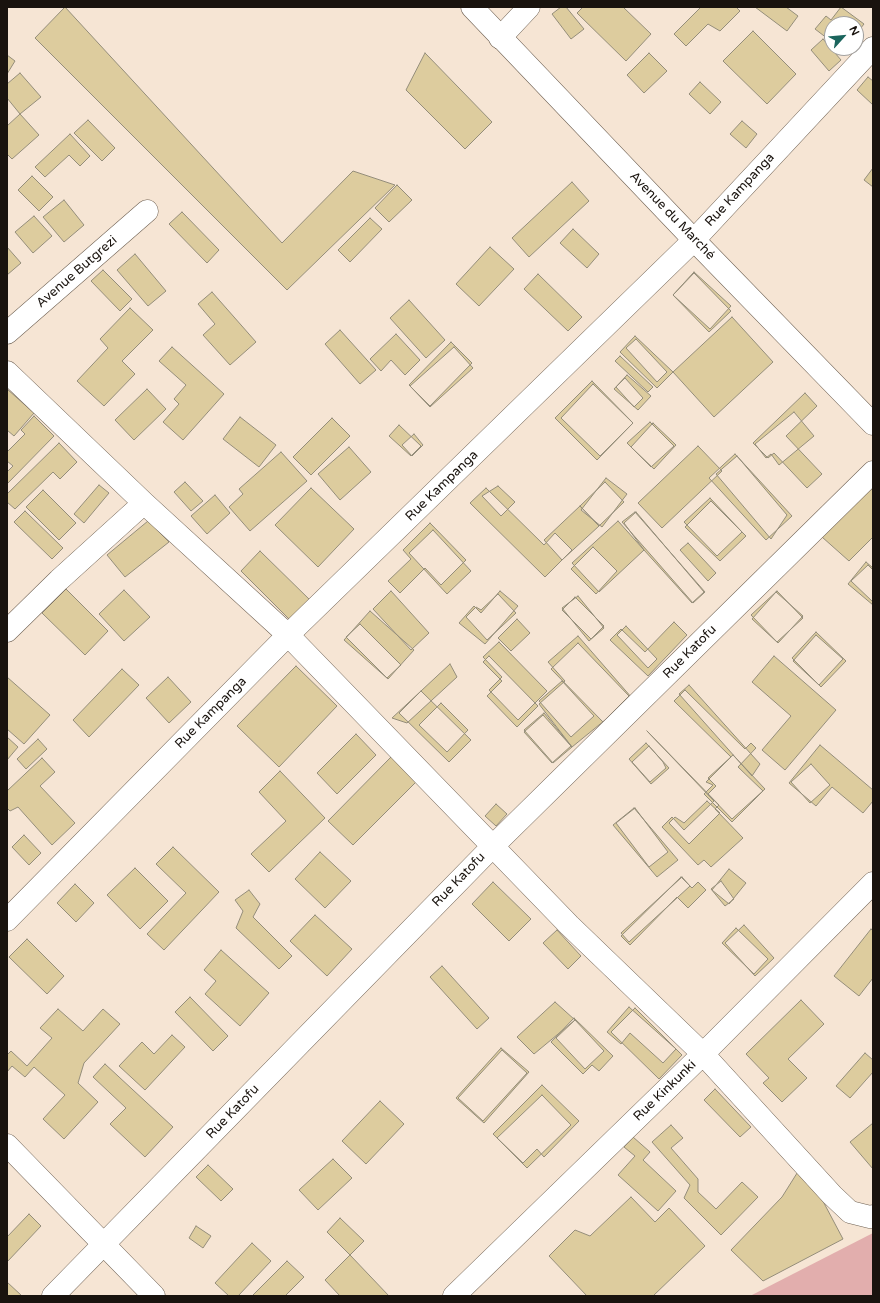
<!DOCTYPE html>
<meta charset="utf-8">
<style>
body{margin:0}
#map{position:relative;width:880px;height:1303px;overflow:hidden;background:#f6e5d4;font-family:"Varela Round",sans-serif}
canvas{display:block}
.frame{position:absolute;inset:0;border:8px solid #19130e;pointer-events:none}
.north{position:absolute;left:824px;top:16px;width:40px;height:40px;box-sizing:border-box;background:#fff;border:1px solid #a3a19f;border-radius:50%;rotate:63deg;font-size:11px;font-weight:700;line-height:16px;text-align:center;color:#19130e}
.north::after{content:'';display:block;margin:auto;width:14px;height:18px;background:#1b655d;clip-path:polygon(50% 0,100% 100%,50% 72%,0 100%)}
</style>
<div id="map">
<canvas width="880" height="1303"></canvas>
<div class="frame"></div>
<div class="north">N</div>
</div>
<script>
const ctx = document.querySelector('canvas').getContext('2d');
ctx.lineJoin = 'round';
function fillPath(path, color) { ctx.fillStyle = color; ctx.fill(path, 'evenodd'); }
const poly = rows => new Path2D(rows.map(r => 'M' + r).join(''));
function trace(path, color, width, dash) { ctx.strokeStyle = color; ctx.lineWidth = width; ctx.lineCap = dash ? 'butt' : 'round'; ctx.setLineDash(dash || []); ctx.stroke(path); }
function label(font, color, halo, rows, align = 'center') {
  ctx.font = font + ' "Varela Round",sans-serif'; ctx.lineWidth = 3.5; ctx.setLineDash([]); ctx.textBaseline = 'middle'; ctx.strokeStyle = halo; ctx.fillStyle = color; for (const [text, x, y, turn = 0] of rows) {
    ctx.save(); ctx.translate(x, y); ctx.rotate((+turn || 0) * Math.PI / 180); ctx.textAlign = isNaN(turn) ? turn : align; if (halo) ctx.strokeText(text, 0, 0); ctx.fillText(text, 0, 0); ctx.restore();
  }
}
fillPath(poly([
 [873,1233,873,1296,750,1296]
]), '#e2aead');
const building = poly([
 [65,7,282,243,353,171,395,185,287,290,35,38,65,7],
 [561,7,566,7,584,29,571,39,552,14,561,7],
 [583,7,623,7,651,34,626,61,577,13,583,7],
 [701,7,736,7,740,11,720,31,708,24,686,46,674,34,701,7],
 [755,7,786,7,798,16,787,31,755,7],
 [841,7,864,24,856,34,856,24,832,24,832,42,815,29,826,16,831,20,841,7],
 [753,31,796,74,767,104,723,61,753,31],
 [823,39,841,60,829,71,811,50,823,39],
 [425,53,492,122,465,149,406,90,425,53],
 [649,53,667,71,644,93,627,75,649,53],
 [7,55,15,61,7,74,7,55],
 [20,73,41,97,20,114,7,98,7,84,20,73],
 [868,77,873,81,873,105,857,90,868,77],
 [700,82,721,102,710,114,689,94,700,82],
 [20,114,39,135,12,159,7,154,7,126,20,114],
 [88,120,115,148,102,161,74,133,88,120],
 [742,121,757,134,746,148,730,134,742,121],
 [70,134,90,156,80,166,69,155,45,177,35,167,70,134],
 [873,168,873,187,864,180,873,168],
 [32,176,53,197,39,211,18,190,32,176],
 [572,182,589,201,529,257,512,238,572,182],
 [397,185,412,200,389,222,375,208,397,185],
 [64,200,84,225,64,242,43,217,64,200],
 [182,212,219,250,207,263,169,224,182,212],
 [34,216,52,236,33,253,15,232,34,216],
 [370,218,382,229,350,262,338,250,370,218],
 [573,229,599,254,587,268,560,243,573,229],
 [7,247,21,263,7,275,7,247],
 [490,247,514,269,479,306,456,284,490,247],
 [135,254,166,291,148,306,117,270,135,254],
 [103,270,132,299,120,311,91,281,103,270],
 [694,272,731,306,710,329,673,295,694,272],
 [694,273,731,311,709,332,673,295,694,273],
 [538,274,582,317,568,331,524,289,538,274],
 [212,292,256,342,230,365,203,335,215,324,198,304,212,292],
 [409,300,445,340,426,358,390,318,409,300],
 [130,308,153,330,122,361,135,374,104,406,77,381,108,348,100,339,130,308],
 [732,317,773,362,714,417,673,372,732,317],
 [340,330,376,370,360,384,325,344,340,330],
 [396,334,420,360,405,375,391,360,381,371,370,359,396,334],
 [635,336,673,372,657,388,620,352,635,336],
 [636,339,667,372,657,382,626,348,636,339],
 [451,342,472,363,430,406,409,385,451,342],
 [172,347,224,394,183,440,163,422,179,404,174,399,186,385,159,361,172,347],
 [454,347,473,368,430,407,410,386,454,347],
 [620,356,653,387,648,392,615,361,620,356],
 [627,375,651,396,638,410,614,389,627,375],
 [625,378,643,398,634,407,616,387,625,378],
 [592,381,633,423,597,460,555,418,592,381],
 [593,384,633,423,600,456,561,418,593,384],
 [7,389,34,413,14,436,7,430,7,389],
 [147,389,166,409,134,440,115,420,147,389],
 [805,393,817,406,786,436,822,474,807,488,774,453,768,458,753,443,805,393],
 [794,412,814,436,779,465,771,454,766,458,755,444,794,412],
 [34,416,54,436,7,484,7,472,13,466,7,461,7,452,25,434,21,430,34,416],
 [240,417,276,445,259,467,223,439,240,417],
 [332,418,350,436,311,475,293,457,332,418],
 [650,422,674,446,651,467,627,443,650,422],
 [653,423,676,445,654,469,631,447,653,423],
 [399,425,421,446,411,456,389,436,399,425],
 [414,434,423,445,412,456,402,445,414,434],
 [59,443,77,462,60,479,53,472,15,509,7,502,7,494,59,443],
 [698,446,722,471,662,528,638,503,698,446],
 [349,447,371,472,340,500,318,474,349,447],
 [281,452,307,481,250,531,229,507,243,494,239,489,281,452],
 [735,454,792,516,766,540,709,478,735,454],
 [737,456,787,515,771,539,716,474,737,456],
 [606,478,627,494,602,527,581,510,606,478],
 [185,482,203,501,191,511,174,492,185,482],
 [605,482,624,502,599,526,580,506,605,482],
 [873,483,873,537,849,561,822,537,873,483],
 [99,485,109,493,84,523,74,514,99,485],
 [498,486,515,502,501,516,482,496,498,486],
 [311,488,354,529,318,567,275,525,311,488],
 [486,488,544,545,555,533,572,550,545,577,470,503,486,488],
 [43,490,76,523,59,540,26,507,43,490],
 [215,495,230,513,207,534,191,516,215,495],
 [710,498,742,532,717,556,684,522,710,498],
 [711,501,746,536,720,561,685,527,711,501],
 [580,506,599,526,562,560,544,540,580,506],
 [25,511,63,548,52,559,14,522,25,511],
 [635,512,705,592,693,603,622,522,635,512],
 [636,512,704,592,692,603,644,550,624,523,636,512],
 [148,521,169,542,125,577,107,555,148,521],
 [618,521,644,550,599,592,572,563,618,521],
 [430,523,466,560,441,585,425,568,400,593,388,581,411,559,403,550,430,523],
 [433,530,471,571,447,594,409,553,433,530],
 [688,543,716,573,708,581,680,550,688,543],
 [593,547,617,571,596,594,571,569,593,547],
 [260,551,311,601,291,621,241,571,260,551],
 [866,562,873,568,873,605,848,584,866,562],
 [868,565,873,570,873,602,851,581,868,565],
 [66,589,108,631,85,655,42,613,66,589],
 [124,590,150,617,124,641,99,614,124,590],
 [391,591,429,633,411,650,373,609,391,591],
 [500,591,518,606,485,644,459,623,474,606,481,613,500,591],
 [777,591,803,618,777,642,751,615,777,591],
 [776,592,803,616,778,643,752,619,776,592],
 [498,594,516,613,487,640,466,617,476,607,481,610,498,594],
 [578,596,604,628,589,641,562,608,578,596],
 [575,597,604,626,591,639,562,610,575,597],
 [370,611,414,650,388,679,344,640,370,611],
 [517,619,530,633,511,651,498,638,517,619],
 [674,622,687,635,648,676,610,640,621,629,645,652,674,622],
 [360,624,401,665,387,678,346,637,360,624],
 [626,626,657,659,648,668,617,635,626,626],
 [816,632,846,661,821,687,792,658,816,632],
 [816,635,843,659,819,685,793,661,816,635],
 [578,636,632,698,572,747,539,704,565,681,548,662,578,636],
 [499,642,547,691,518,720,489,690,502,677,483,657,499,642],
 [578,643,629,696,603,722,551,669,578,643],
 [489,656,538,706,517,727,487,696,502,681,483,662,489,656],
 [774,656,836,710,785,770,762,750,791,716,752,682,774,656],
 [450,664,457,677,407,723,392,718,450,664],
 [296,666,337,706,279,767,237,726,296,666],
 [122,669,139,685,89,737,73,720,122,669],
 [7,677,50,715,24,744,7,729,7,677],
 [168,677,191,702,169,723,146,698,168,677],
 [562,681,594,716,571,737,539,701,562,681],
 [689,685,760,764,752,776,679,694,689,685],
 [685,690,745,749,751,743,756,748,738,767,763,791,732,822,704,794,713,785,706,782,731,757,674,701,685,690],
 [421,691,471,740,449,762,399,713,421,691],
 [441,703,468,730,447,752,419,725,441,703],
 [544,713,572,747,553,763,524,730,544,713],
 [543,715,571,746,552,763,524,732,543,715],
 [647,731,719,805,715,809,743,838,711,867,704,860,698,865,662,827,672,817,684,830,714,801,647,731],
 [356,734,376,755,337,794,317,773,356,734],
 [7,737,18,747,7,760,7,737],
 [38,739,47,749,26,769,17,759,38,739],
 [646,743,669,768,651,784,629,759,646,743],
 [820,745,873,790,873,801,863,813,832,787,816,806,789,783,820,745],
 [649,746,663,762,666,768,650,782,632,762,649,746],
 [733,755,765,789,732,819,708,794,716,786,708,778,733,755],
 [391,757,416,782,353,845,328,821,391,757],
 [42,758,55,772,40,786,75,823,52,845,18,807,10,811,7,808,7,791,42,758],
 [811,764,830,785,810,803,791,782,811,764],
 [280,771,325,818,269,872,251,854,286,821,259,792,280,771],
 [707,801,720,813,689,844,669,823,675,817,684,823,707,801],
 [496,804,507,814,496,826,485,816,496,804],
 [634,808,678,860,657,877,613,825,634,808],
 [635,808,668,852,649,867,616,823,635,808],
 [24,835,41,853,29,865,12,847,24,835],
 [173,847,219,892,164,950,147,934,186,893,156,864,173,847],
 [320,852,351,881,325,908,295,879,320,852],
 [135,868,168,901,140,929,107,895,135,868],
 [729,869,746,883,729,904,712,890,729,869],
 [681,877,692,888,698,882,706,890,688,908,677,897,630,945,621,936,681,877],
 [682,877,690,886,629,942,621,933,682,877],
 [721,881,734,899,725,906,711,889,721,881],
 [493,882,531,919,509,941,472,904,493,882],
 [75,884,94,903,76,922,57,903,75,884],
 [249,890,260,904,253,917,292,956,279,969,236,928,243,911,235,900,249,890],
 [315,915,352,949,327,976,290,941,315,915],
 [744,925,774,958,755,976,725,943,744,925],
 [736,928,768,959,754,974,722,943,736,928],
 [871,929,873,931,873,978,859,996,834,976,871,929],
 [557,930,581,956,568,969,543,943,557,930],
 [27,939,64,976,47,994,9,957,27,939],
 [221,950,269,993,240,1026,205,994,216,981,204,970,221,950],
 [442,966,489,1018,477,1029,430,977,442,966],
 [190,997,228,1036,213,1051,175,1012,190,997],
 [801,1000,824,1024,788,1059,807,1078,782,1102,763,1083,769,1078,746,1054,801,1000],
 [555,1002,575,1020,534,1054,517,1037,555,1002],
 [629,1007,676,1049,663,1063,630,1033,621,1044,607,1032,629,1007],
 [635,1008,682,1055,659,1079,611,1032,635,1008],
 [58,1009,83,1031,103,1009,120,1024,84,1063,78,1083,98,1102,64,1139,43,1119,65,1095,34,1067,25,1077,12,1066,7,1072,7,1055,11,1051,27,1066,52,1038,40,1028,58,1009],
 [574,1018,613,1056,599,1071,592,1065,583,1074,551,1042,574,1018],
 [575,1020,604,1051,585,1069,556,1038,575,1020],
 [172,1035,185,1047,145,1090,119,1066,142,1042,154,1054,172,1035],
 [501,1048,529,1072,484,1123,456,1098,501,1048],
 [502,1050,527,1073,483,1121,458,1098,502,1050],
 [865,1053,873,1060,873,1072,850,1098,836,1086,865,1053],
 [105,1064,173,1127,145,1157,110,1124,126,1108,93,1077,105,1064],
 [542,1085,579,1121,544,1157,537,1149,523,1163,493,1134,542,1085],
 [715,1089,751,1127,740,1137,704,1100,715,1089],
 [542,1095,571,1125,527,1168,497,1138,542,1095],
 [380,1101,404,1124,366,1164,342,1141,380,1101],
 [873,1123,873,1169,850,1142,873,1123],
 [671,1125,683,1138,671,1148,698,1179,698,1192,716,1209,742,1182,758,1197,721,1235,684,1198,690,1185,652,1142,671,1125],
 [633,1137,650,1152,643,1160,676,1191,658,1211,618,1175,635,1156,624,1147,633,1137],
 [333,1159,352,1178,318,1210,299,1190,333,1159],
 [208,1165,233,1189,221,1201,196,1177,208,1165],
 [799,1170,816,1188,843,1239,763,1281,731,1250,782,1197,799,1170],
 [631,1197,655,1222,669,1208,705,1246,653,1296,587,1296,549,1256,575,1230,590,1236,631,1197],
 [29,1214,41,1226,7,1262,7,1237,29,1214],
 [340,1218,364,1241,350,1255,327,1232,340,1218],
 [196,1226,211,1236,203,1248,189,1238,196,1226],
 [252,1243,271,1261,238,1296,229,1296,215,1283,252,1243],
 [350,1255,389,1296,340,1296,325,1280,350,1255],
 [287,1261,304,1277,285,1296,252,1296,287,1261],
 [7,1282,22,1296,7,1296,7,1282]
]);
fillPath(building, '#ddcc9e');
trace(building, '#948d7a', 1);
const street = poly([
 [500,38,529,7],
 [7,333,147,211],
 [7,372,144,503,288,635,569,925,703,1054,832,1195,850,1212,870,1217,873,1216],
 [7,631,59,580,144,503],
 [7,920,288,635,694,240,873,48],
 [7,1145,154,1296],
 [53,1296,494,845,873,472],
 [454,1296,703,1054,873,883]
]);
const secondary = poly([
 [472,7,694,240,873,424]
]);
trace(street, '#6f6153', 23);
trace(secondary, '#6f6153', 23);
trace(street, '#fff', 22);
trace(secondary, '#fff', 22);
label('13px', '#19130e', '#fff', [
 ["Rue Kampanga",740,190,-47],
 ["Avenue du Marché",672,216,46],
 ["Avenue Butgrezi",77,272,-41],
 ["Rue Kampanga",442,486,-44],
 ["Rue Katofu",690,652,-45],
 ["Rue Kampanga",211,713,-45],
 ["Rue Katofu",459,880,-46],
 ["Rue Kinkunki",665,1091,-44],
 ["Rue Katofu",233,1112,-46]
]);
</script>
